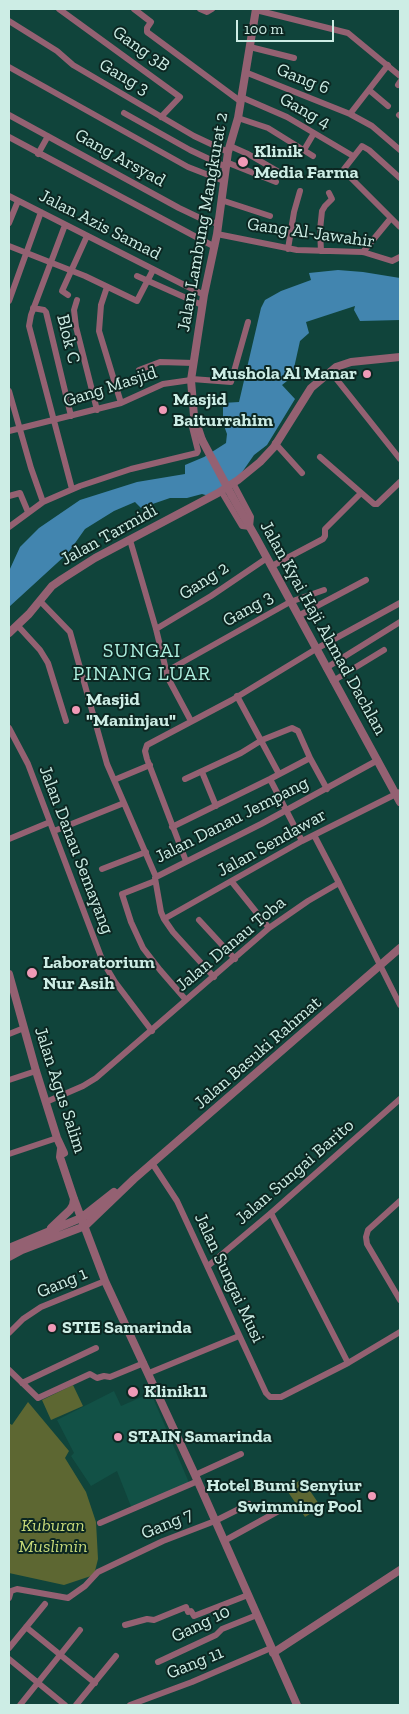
<!DOCTYPE html>
<style>
body{margin:0}
#map{position:relative;width:409px;height:1714px;overflow:hidden;background:#10443b;font-family:"Zilla Slab",serif}
canvas{display:block}
.frame{position:absolute;inset:0;border:10px solid #cdede5;pointer-events:none}
.scale{position:absolute;left:236px;top:20px;width:98px;height:22px;box-sizing:border-box;border:2px solid #cdede5;border-top:0;padding-left:6px;font-size:15px;line-height:18px;white-space:nowrap;color:#cdede5;-webkit-text-stroke:4px #0c2722;paint-order:stroke}
</style>
<div id="map">
<canvas width="409" height="1714"></canvas>
<div class="frame"></div>
<div class="scale">100 m</div>
</div>
<script>
const ctx = document.querySelector('canvas').getContext('2d');
ctx.lineJoin = 'round';
function fillPath(path, color) { ctx.fillStyle = color; ctx.fill(path, 'evenodd'); }
const poly = rows => new Path2D(rows.map(r => 'M' + r).join(''));
function trace(path, color, width, dash) { ctx.strokeStyle = color; ctx.lineWidth = width; ctx.lineCap = dash ? 'butt' : 'round'; ctx.setLineDash(dash || []); ctx.stroke(path); }
function label(font, color, halo, rows, align = 'center') {
  ctx.font = font + ' "Zilla Slab",serif'; ctx.lineWidth = 4; ctx.setLineDash([]); ctx.textBaseline = 'middle'; ctx.strokeStyle = halo; ctx.fillStyle = color; for (const [text, x, y, turn = 0] of rows) {
    ctx.save(); ctx.translate(x, y); ctx.rotate((+turn || 0) * Math.PI / 180); ctx.textAlign = isNaN(turn) ? turn : align; if (halo) ctx.strokeText(text, 0, 0); ctx.fillText(text, 0, 0); ctx.restore();
  }
}
fillPath(poly([
 [114,1391,121,1406,151,1393,190,1485,132,1509,117,1471,91,1486,71,1456,74,1453,57,1420]
]), '#125146');
fillPath(poly([
 [73,1385,83,1406,51,1420,42,1400],
 [28,1402,69,1451,65,1458,86,1492,96,1522,98,1559,94,1575,64,1585,9,1573,9,1423,12,1425],
 [302,1479,321,1507,305,1517,286,1489]
]), '#5d6732');
fillPath(poly([
 [338,270,363,272,400,278,400,320,360,321,354,310,355,306,306,322,309,333,300,341,292,377,282,385,295,399,267,445,254,455,238,478,209,496,202,494,187,498,170,498,141,508,135,502,114,511,85,529,68,553,9,607,9,571,20,547,39,528,80,500,137,482,185,474,185,465,204,457,226,443,227,434,223,423,223,403,239,402,261,308,265,300,281,291,311,280,309,273]
]), '#4285af');
trace(poly([
 [59,9,180,97,161,117],
 [134,9,151,22,147,28,147,32,240,101],
 [200,9,207,12,212,9],
 [256,10,348,33,400,76],
 [9,21,57,51,73,65,194,136,228,152],
 [250,47,294,58],
 [9,67,188,167,224,181],
 [245,72,350,114,372,126,400,150],
 [398,85,400,82],
 [369,90,388,106],
 [241,97,287,117,353,156],
 [124,113,190,150,226,167],
 [350,114,388,65],
 [9,115,179,208,200,218,218,224],
 [399,115,400,116],
 [238,118,268,128,313,156],
 [9,137,215,247],
 [230,146,248,154,286,176],
 [304,150,314,133],
 [38,154,48,136],
 [226,162,276,182],
 [9,196,204,295],
 [221,200,270,216],
 [391,218,400,227],
 [9,223,18,201],
 [65,225,31,315,29,326,72,489],
 [217,234,297,250,363,252,392,261,400,257],
 [9,246,85,276,137,301,153,270],
 [288,249,294,212,300,191],
 [321,251,320,230,322,211,325,206,332,199,329,193],
 [363,252,391,218,344,171,344,169,362,146,369,150,400,178],
 [137,276,202,305],
 [107,287,101,305,99,331,121,403],
 [68,295,62,291,87,236],
 [77,300,74,310,76,327,97,410],
 [9,301,41,212],
 [33,308,44,310,46,312,71,416],
 [139,370,160,362,194,363],
 [330,371,400,459],
 [192,379,231,382,248,322],
 [9,391,31,468,43,502],
 [9,431,121,403,163,384,191,380],
 [275,443,302,473],
 [320,457,374,504,377,504,400,482],
 [221,491,242,526,250,527,251,517,233,483],
 [9,496,20,493,28,512],
 [9,527,43,502,80,486,131,469,197,453,198,451,192,427,194,416],
 [130,540,156,629,168,678,191,721],
 [272,566,323,539,325,536,325,529,361,493],
 [40,601,70,632,107,764,124,803],
 [298,616,366,580],
 [18,626,40,650,48,663,66,721],
 [156,629,211,596,267,558],
 [326,668,400,622],
 [167,671,290,602,324,590],
 [333,681,384,650],
 [237,696,279,774],
 [9,728,28,764,103,962,115,982,152,1031],
 [202,772,216,806],
 [185,779,241,753,262,740,292,728,298,731,310,758,327,789],
 [270,779,302,841],
 [114,780,150,765],
 [172,827,270,779,310,758],
 [54,831,124,803,156,877,261,824,378,760],
 [314,835,339,883],
 [9,839,50,822],
 [186,861,147,759,145,751,147,745,232,700,316,649,400,603],
 [102,869,146,852],
 [155,878,161,912,164,919,173,932,214,977],
 [155,881,122,894,131,922,143,948,160,970,186,1000],
 [232,882,269,928],
 [164,919,302,841,400,792],
 [199,920,235,959],
 [9,1034,24,1028],
 [9,1080,36,1071],
 [46,1102,83,1086,96,1078,269,928,308,901,339,883,400,1005],
 [9,1154,57,1138],
 [152,1163,177,1201,266,1393,270,1397,281,1397,348,1363,400,1332],
 [400,1201,368,1230,366,1237,367,1244,400,1300],
 [271,1213,348,1363],
 [208,1266,271,1213,400,1099],
 [9,1333,23,1319,41,1307,105,1281],
 [9,1370,38,1398,90,1374,97,1378,104,1376,110,1377,144,1363],
 [149,1373,239,1336],
 [22,1383,96,1348],
 [195,1475,241,1454],
 [100,1523,198,1481],
 [224,1541,284,1508],
 [9,1598,11,1591,17,1589,68,1598,85,1586,98,1572,163,1541,215,1521,249,1504],
 [125,1625,147,1619,154,1620,186,1607,188,1612,191,1611,194,1616,248,1595],
 [26,1627,95,1683],
 [9,1648,45,1604],
 [9,1659,65,1705],
 [158,1662,216,1635,222,1629,257,1615],
 [20,1705,80,1630],
 [76,1705,116,1656],
 [130,1705,192,1682,271,1648]
]), '#946172', 6);
trace(poly([
 [202,440,194,416,191,380,204,295,217,234,228,152,238,118,256,9],
 [232,496,255,536,400,802],
 [9,633,29,614,52,586,62,579,95,558,218,493,238,480,260,462,274,447,311,388,336,367,351,362,400,357],
 [9,974,36,1071,57,1138,64,1153],
 [61,1149,60,1157,74,1199,105,1281,195,1475,297,1705],
 [51,1228,70,1210,73,1205,74,1199],
 [9,1248,81,1218,114,1192],
 [9,1257,22,1250,85,1226,134,1179,400,948],
 [273,1653,400,1570]
]), '#946172', 8);
trace(poly([
 [202,440,232,496]
]), '#946172', 8);
for (const [x, y, r, color] of [
 [243,162,6,"#f09ab7"],
 [367,374,5,"#f09ab7"],
 [163,410,5,"#f09ab7"],
 [76,710,5,"#f09ab7"],
 [32,973,6,"#f09ab7"],
 [52,1328,5,"#f09ab7"],
 [133,1392,6,"#f09ab7"],
 [118,1437,5,"#f09ab7"],
 [372,1496,5,"#f09ab7"]
]) { const dot = new Path2D(); dot.arc(x, y, r, 0, 2 * Math.PI); ctx.fillStyle = color; ctx.fill(dot); trace(dot, '#0c2722', 2); }
label('18px', '#cdede5', '#0c2722', [
 ["Gang 3B",141,49,35],
 ["Gang 3",124,77,30],
 ["Gang 6",303,79,22],
 ["Gang 4",305,111,29],
 ["Gang Arsyad",120,158,29],
 ["Jalan Lambung Mangkurat 2",203,222,-80],
 ["Jalan Azis Samad",100,225,27],
 ["Gang Al-Jawahir",311,233,8],
 ["Blok C",68,339,76],
 ["Gang Masjid",110,387,-18],
 ["Jalan Tarmidi",109,535,-29],
 ["Gang 2",204,581,-33],
 ["Gang 3",248,609,-30],
 ["Jalan Kyai Haji Ahmad Dachlan",323,628,61],
 ["Jalan Danau Jempang",232,820,-27],
 ["Jalan Sendawar",272,843,-29],
 ["Jalan Danau Semayang",76,850,69],
 ["Jalan Danau Toba",231,944,-40],
 ["Jalan Basuki Rahmat",258,1053,-41],
 ["Jalan Agus Salim",60,1090,72],
 ["Jalan Sungai Barito",295,1172,-41],
 ["Jalan Sungai Musi",229,1278,65],
 ["Gang 1",62,1283,-23],
 ["Gang 7",167,1524,-23],
 ["Gang 10",201,1624,-26],
 ["Gang 11",195,1663,-22]
]);
label('bold 18px', '#cdede5', '#0c2722', [
 ["Klinik",254,152],
 ["Media Farma",254,173],
 ["Mushola Al Manar",357,374,"right"],
 ["Masjid",173,400],
 ["Baiturrahim",173,421],
 ["Masjid",86,700],
 ["\"Maninjau\"",86,721],
 ["Laboratorium",43,963],
 ["Nur Asih",43,984],
 ["STIE Samarinda",62,1328],
 ["Klinik11",144,1392],
 ["STAIN Samarinda",128,1437],
 ["Hotel Bumi Senyiur",362,1486,"right"],
 ["Swimming Pool",362,1507,"right"]
], 'left');
label('italic 18px', '#c7d979', '#0c2722', [
 ["Kuburan",53,1526],
 ["Muslimin",53,1547]
]);
ctx.letterSpacing = '1px';
label('20px', '#aef0e0', '#0c2722', [
 ["SUNGAI",142,651],
 ["PINANG LUAR",142,674]
]);
ctx.letterSpacing = '0px';
</script>
